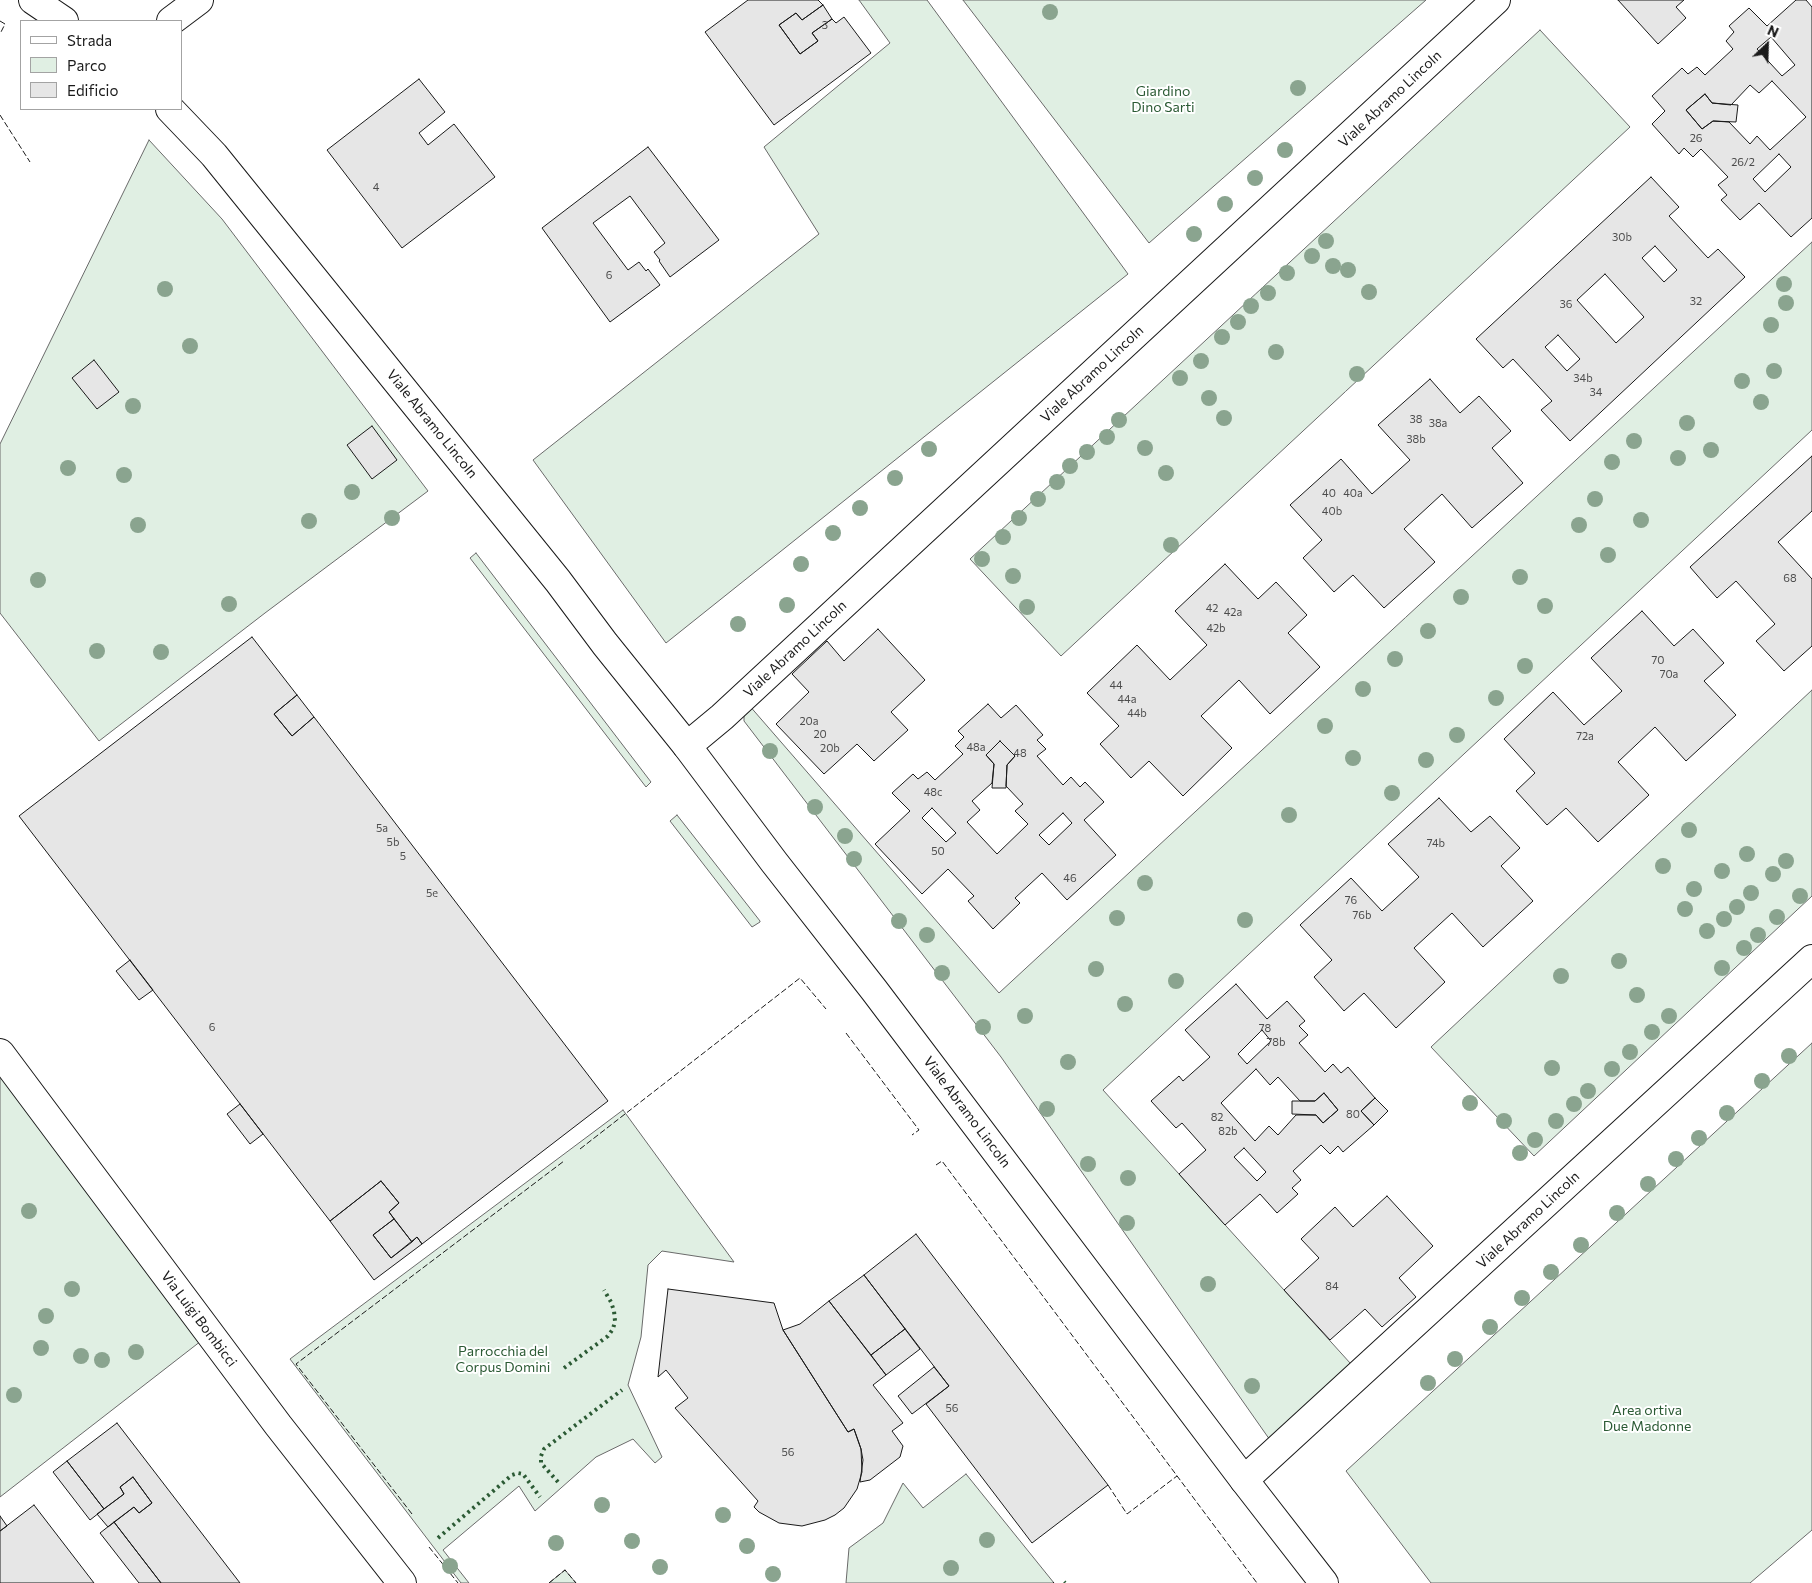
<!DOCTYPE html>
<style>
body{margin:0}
#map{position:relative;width:1812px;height:1583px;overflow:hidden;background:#fff;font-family:Commissioner,sans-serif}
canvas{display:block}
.legend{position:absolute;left:20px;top:20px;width:162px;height:90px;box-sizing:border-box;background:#fff;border:1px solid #a3a3a3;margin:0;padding:6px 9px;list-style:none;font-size:15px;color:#1a1a1a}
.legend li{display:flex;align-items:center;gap:10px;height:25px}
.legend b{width:25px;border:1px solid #a3a3a3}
.north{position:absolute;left:1742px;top:20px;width:50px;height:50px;-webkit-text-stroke:4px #fff;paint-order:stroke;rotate:24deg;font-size:14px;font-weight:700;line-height:20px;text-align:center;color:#1a1a1a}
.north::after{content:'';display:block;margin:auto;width:18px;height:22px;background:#1a1a1a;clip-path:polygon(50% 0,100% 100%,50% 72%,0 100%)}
</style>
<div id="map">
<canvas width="1812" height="1583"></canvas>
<ul class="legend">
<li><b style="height:6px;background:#fff"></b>Strada</li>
<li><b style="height:14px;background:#e0efe3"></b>Parco</li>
<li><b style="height:14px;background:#e6e6e6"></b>Edificio</li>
</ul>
<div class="north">N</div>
</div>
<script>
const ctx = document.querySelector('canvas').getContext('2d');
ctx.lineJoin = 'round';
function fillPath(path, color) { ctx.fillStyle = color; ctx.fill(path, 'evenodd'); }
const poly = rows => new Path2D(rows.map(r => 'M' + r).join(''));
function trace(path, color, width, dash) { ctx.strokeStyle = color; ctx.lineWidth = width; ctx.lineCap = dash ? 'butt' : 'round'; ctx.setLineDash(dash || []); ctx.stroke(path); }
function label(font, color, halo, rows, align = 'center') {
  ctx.font = font + ' Commissioner,sans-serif'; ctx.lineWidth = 4; ctx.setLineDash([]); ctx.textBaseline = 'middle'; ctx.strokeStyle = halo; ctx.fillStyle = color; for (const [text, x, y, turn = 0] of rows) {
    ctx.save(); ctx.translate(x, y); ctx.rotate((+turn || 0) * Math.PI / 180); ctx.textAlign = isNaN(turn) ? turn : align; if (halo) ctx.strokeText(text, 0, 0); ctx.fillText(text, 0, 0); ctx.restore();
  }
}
const green = poly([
 [859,0,927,0,1128,274,666,643,533,460,819,234,764,147,890,43,859,0],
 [963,0,1426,0,1149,243,963,0],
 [1540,30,1630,127,1061,656,970,559,1540,30],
 [149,140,222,219,428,491,265,613,99,741,0,613,0,444,149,140],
 [1812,242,1812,430,1103,1090,1360,1374,1277,1450,1001,1057,744,721,744,709,748,704,999,993,1812,242],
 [476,553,651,782,646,787,470,558,476,553],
 [1812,690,1812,896,1534,1156,1431,1047,1812,690],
 [677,815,760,921,760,922,752,927,670,821,677,815],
 [1812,1043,1812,1530,1750,1583,1431,1583,1346,1471,1812,1043],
 [0,1053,210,1334,0,1497,0,1053],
 [623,1110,734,1262,662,1251,648,1265,641,1337,628,1385,662,1457,655,1463,633,1439,596,1457,535,1511,519,1486,443,1550,469,1583,461,1583,290,1359,623,1110],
 [966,1474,1054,1583,846,1583,849,1548,883,1523,903,1483,923,1508,966,1474],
 [565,1570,576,1583,549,1583,565,1570]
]);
fillPath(green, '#e0efe3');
trace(green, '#6a6a6a', 1);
const building = poly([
 [748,0,818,0,823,5,802,20,796,13,779,25,800,54,818,41,812,33,832,19,836,23,844,17,871,53,774,125,705,32,748,0],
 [1618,0,1684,0,1676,7,1686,18,1658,44,1618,0],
 [1796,0,1806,0,1812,7,1812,218,1791,237,1759,203,1740,220,1721,200,1727,195,1718,185,1728,177,1701,149,1693,157,1684,148,1679,154,1652,124,1665,111,1652,96,1682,68,1688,74,1697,67,1705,75,1733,49,1726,41,1734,32,1729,26,1749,8,1767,26,1796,0],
 [1771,37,1795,65,1782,76,1757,49,1771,37],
 [1772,81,1806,117,1770,150,1757,136,1750,144,1729,122,1713,121,1702,129,1686,110,1705,94,1712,103,1731,105,1750,85,1759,93,1772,81],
 [1779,154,1791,167,1765,192,1753,179,1779,154],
 [823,5,832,19,812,33,818,41,800,54,779,25,796,13,802,20,823,5],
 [419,79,445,112,419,133,428,145,454,124,495,177,402,248,327,150,419,79],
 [1705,94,1712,103,1738,105,1736,122,1713,121,1702,129,1686,110,1705,94],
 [648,147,719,240,670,277,659,261,660,260,654,252,665,243,630,196,593,223,628,270,639,262,646,271,648,269,660,285,610,322,542,228,648,147],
 [1651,177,1679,207,1669,216,1708,258,1718,249,1745,277,1570,441,1541,410,1552,401,1513,359,1503,368,1476,339,1651,177],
 [1655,246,1677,270,1664,282,1642,258,1655,246],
 [1605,274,1644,317,1616,343,1577,300,1605,274],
 [1558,335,1580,359,1567,371,1545,347,1558,335],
 [94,360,119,392,97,409,72,378,94,360],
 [1430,379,1460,413,1479,396,1511,431,1492,448,1523,483,1472,528,1442,494,1404,529,1435,562,1384,608,1353,575,1334,592,1303,558,1322,540,1290,505,1341,459,1372,494,1410,460,1378,425,1430,379],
 [372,426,397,460,372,479,347,445,372,426],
 [1812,456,1812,511,1778,542,1812,579,1812,646,1784,671,1756,641,1775,624,1736,581,1717,598,1690,567,1812,456],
 [1225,564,1258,599,1276,582,1307,615,1288,633,1320,667,1270,714,1239,680,1201,716,1232,748,1183,796,1149,761,1131,778,1100,744,1119,726,1087,693,1137,645,1170,680,1207,645,1175,611,1225,564],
 [1642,611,1674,646,1693,629,1724,663,1704,681,1736,715,1686,761,1655,727,1618,762,1649,795,1598,842,1566,808,1547,825,1516,791,1535,773,1504,739,1553,692,1584,725,1622,691,1591,658,1642,611],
 [878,629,925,680,891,712,908,730,874,761,857,744,824,774,776,724,809,692,792,674,827,641,844,661,878,629],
 [252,637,297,695,274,714,292,736,314,717,608,1101,422,1244,417,1237,412,1242,389,1212,399,1203,381,1181,330,1221,19,816,252,637],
 [297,695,314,717,292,736,274,714,297,695],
 [988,704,1001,718,1016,705,1043,735,1037,740,1046,749,1037,756,1063,785,1071,777,1080,787,1085,782,1104,802,1084,820,1116,855,1067,900,1042,873,1015,898,1020,903,993,929,968,901,974,896,948,869,922,894,875,844,910,811,892,793,913,774,918,779,927,772,935,780,963,754,955,746,964,737,958,731,988,704],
 [1000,741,1015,756,1007,765,1006,786,1023,804,1015,811,1028,824,997,854,967,822,980,810,972,801,992,783,994,764,986,755,1000,741],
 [932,808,956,833,946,842,922,818,932,808],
 [1063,813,1072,823,1049,845,1039,835,1063,813],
 [1000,741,1015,756,1007,765,1006,788,992,788,994,764,986,755,1000,741],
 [1439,798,1471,832,1490,816,1520,848,1501,866,1533,901,1483,947,1452,913,1414,948,1445,982,1396,1028,1364,993,1344,1011,1314,977,1332,960,1300,925,1351,878,1382,911,1419,877,1388,844,1439,798],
 [130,960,153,990,139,1000,116,971,130,960],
 [1236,984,1267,1019,1287,1001,1305,1021,1299,1026,1308,1035,1299,1043,1325,1072,1333,1064,1341,1073,1348,1067,1375,1098,1361,1111,1374,1125,1343,1152,1338,1146,1330,1154,1321,1145,1293,1171,1301,1180,1292,1188,1298,1194,1277,1213,1260,1194,1225,1225,1179,1174,1206,1150,1182,1123,1176,1128,1151,1101,1179,1076,1183,1081,1210,1057,1185,1030,1236,984],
 [1262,1030,1271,1041,1247,1064,1238,1054,1262,1030],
 [1256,1069,1270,1085,1278,1077,1300,1101,1315,1101,1324,1093,1338,1110,1323,1123,1316,1115,1296,1115,1278,1135,1269,1126,1255,1141,1221,1103,1256,1069],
 [1244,1148,1266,1172,1257,1181,1234,1157,1244,1148],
 [1324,1093,1338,1110,1323,1123,1316,1115,1292,1114,1292,1101,1315,1101,1324,1093],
 [1375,1098,1388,1111,1374,1125,1361,1111,1375,1098],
 [240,1104,263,1134,250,1144,227,1114,240,1104],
 [381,1181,399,1203,389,1212,394,1219,373,1235,391,1258,417,1237,422,1244,374,1280,330,1221,381,1181],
 [1387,1196,1433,1246,1399,1278,1416,1297,1382,1327,1365,1309,1330,1340,1284,1290,1319,1258,1301,1239,1335,1207,1353,1227,1387,1196],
 [394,1219,412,1242,391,1258,373,1235,394,1219],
 [916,1234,1108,1485,1032,1543,926,1404,949,1386,864,1275,916,1234],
 [864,1275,905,1329,871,1355,829,1301,864,1275],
 [668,1289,774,1303,783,1330,848,1432,854,1429,861,1449,862,1472,857,1489,844,1508,835,1515,825,1520,802,1526,779,1523,759,1512,754,1507,758,1501,675,1408,688,1398,666,1370,658,1377,668,1289],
 [829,1301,886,1375,873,1385,903,1423,892,1431,903,1446,900,1457,870,1480,860,1482,863,1460,861,1449,854,1429,848,1432,783,1330,800,1324,829,1301],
 [905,1329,920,1349,886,1375,871,1355,905,1329],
 [934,1367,949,1386,912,1414,898,1396,934,1367],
 [117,1423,240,1583,161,1583,114,1522,134,1507,139,1513,152,1503,133,1477,120,1487,124,1494,104,1509,67,1461,117,1423],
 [67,1461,104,1509,90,1520,53,1472,67,1461],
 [133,1477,152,1503,139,1513,134,1507,108,1527,97,1514,124,1494,120,1487,133,1477],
 [34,1505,94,1583,0,1583,0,1531,34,1505],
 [0,1516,7,1526,0,1531,0,1516],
 [114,1522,161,1583,139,1583,100,1533,114,1522]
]);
fillPath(building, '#e6e6e6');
trace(building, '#1a1a1a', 1);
const street = poly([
 [171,21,199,0],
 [687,746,722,717,1496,0],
 [0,1053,278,1425,402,1583],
 [1244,1480,1812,959]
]);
const secondary = poly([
 [33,0,64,21],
 [170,109,214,155,558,581,605,644,687,746,774,862,874,990,1244,1480,1324,1583]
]);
trace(street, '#1a1a1a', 30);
trace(secondary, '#1a1a1a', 30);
trace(street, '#fff', 28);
trace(secondary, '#fff', 28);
trace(poly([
 [564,1368,608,1336,613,1329,615,1321,614,1311,611,1302,604,1290],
 [558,1482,541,1463,541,1456,544,1449,622,1390],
 [438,1538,512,1475,518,1473,523,1474,540,1497],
 [1064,1582,1065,1583]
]), '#2b5a34', 4, [2.5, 4]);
trace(poly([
 [0,21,5,24,0,34],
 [0,115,30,162],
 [846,1033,919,1130,912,1135],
 [580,1149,800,978,826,1009],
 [936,1165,942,1161,1257,1583],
 [1108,1485,1127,1514,1177,1476],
 [412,1514,296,1364,564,1161],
 [429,1547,458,1583],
 [1053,1582,1054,1583],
 [549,1583,565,1570,576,1583]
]), '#1a1a1a', 1, [6, 2.5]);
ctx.fillStyle = '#8aa48f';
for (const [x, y] of [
 [1050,12],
 [1298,88],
 [1285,150],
 [1255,178],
 [1225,204],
 [1194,234],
 [1326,241],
 [1312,256],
 [1333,266],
 [1348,270],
 [1287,273],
 [1784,284],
 [165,289],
 [1369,292],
 [1268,293],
 [1786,303],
 [1251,306],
 [1238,322],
 [1771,325],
 [1222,337],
 [190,346],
 [1276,352],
 [1201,361],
 [1774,371],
 [1357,374],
 [1180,378],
 [1742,381],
 [1209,398],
 [1761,402],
 [133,406],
 [1224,418],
 [1119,420],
 [1687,423],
 [1107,437],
 [1634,441],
 [1145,448],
 [929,449],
 [1711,450],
 [1087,452],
 [1678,458],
 [1612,462],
 [1070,466],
 [68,468],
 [1166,473],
 [124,475],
 [895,478],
 [1057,482],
 [352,492],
 [1038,499],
 [1595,499],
 [860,508],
 [392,518],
 [1019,518],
 [1641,520],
 [309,521],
 [138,525],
 [1579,525],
 [833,533],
 [1003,537],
 [1171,545],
 [1608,555],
 [982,559],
 [801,564],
 [1013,576],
 [1520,577],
 [38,580],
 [1461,597],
 [229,604],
 [787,605],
 [1545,606],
 [1027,607],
 [738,624],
 [1428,631],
 [97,651],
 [161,652],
 [1395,659],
 [1525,666],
 [1363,689],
 [1496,698],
 [1325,726],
 [1457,735],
 [770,751],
 [1353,758],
 [1426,760],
 [1392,793],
 [815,807],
 [1289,815],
 [1689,830],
 [845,836],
 [1747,854],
 [854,859],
 [1786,861],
 [1663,866],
 [1722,871],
 [1773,874],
 [1145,883],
 [1694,889],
 [1751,893],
 [1800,896],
 [1737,907],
 [1685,909],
 [1777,917],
 [1117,918],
 [1724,919],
 [1245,920],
 [899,921],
 [1707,931],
 [927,935],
 [1758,935],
 [1744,948],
 [1619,961],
 [1722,968],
 [1096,969],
 [942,973],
 [1561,976],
 [1176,981],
 [1637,995],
 [1125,1004],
 [1025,1016],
 [1669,1016],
 [983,1027],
 [1652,1032],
 [1630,1052],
 [1789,1056],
 [1068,1062],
 [1552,1068],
 [1612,1069],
 [1762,1081],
 [1588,1091],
 [1470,1103],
 [1574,1104],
 [1047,1109],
 [1727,1113],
 [1504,1121],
 [1556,1121],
 [1699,1138],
 [1535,1140],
 [1520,1153],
 [1676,1159],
 [1088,1164],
 [1128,1178],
 [1648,1184],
 [29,1211],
 [1617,1213],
 [1127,1223],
 [1581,1245],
 [1551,1272],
 [1208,1284],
 [72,1289],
 [1522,1298],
 [46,1316],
 [1490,1327],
 [41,1348],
 [136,1352],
 [81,1356],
 [1455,1359],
 [102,1360],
 [1428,1383],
 [1252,1386],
 [14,1395],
 [602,1505],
 [723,1515],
 [987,1540],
 [632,1541],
 [556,1543],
 [747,1546],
 [450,1566],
 [660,1567],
 [951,1568],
 [773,1574]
]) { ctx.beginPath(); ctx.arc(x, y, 8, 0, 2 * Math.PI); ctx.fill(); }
label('11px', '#4d4d4d', null, [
 ["3",825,25],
 ["26",1696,138],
 ["26/2",1743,162],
 ["4",376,187],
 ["30b",1622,237],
 ["6",609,275],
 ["32",1696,301],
 ["36",1566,304],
 ["34b",1583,378],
 ["34",1596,392],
 ["38",1416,419],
 ["38a",1438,423],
 ["38b",1416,439],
 ["40",1329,493],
 ["40a",1353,493],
 ["40b",1332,511],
 ["68",1790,578],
 ["42",1212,608],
 ["42a",1233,612],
 ["42b",1216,628],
 ["70",1658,660],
 ["70a",1669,674],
 ["44",1116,685],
 ["44a",1127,699],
 ["44b",1137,713],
 ["20a",809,721],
 ["20",820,734],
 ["72a",1585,736],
 ["48a",976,747],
 ["20b",830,748],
 ["48",1020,753],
 ["48c",933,792],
 ["5a",382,828],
 ["5b",393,842],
 ["74b",1436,843],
 ["50",938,851],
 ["5",403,856],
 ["46",1070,878],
 ["5e",432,893],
 ["76",1351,900],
 ["76b",1362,915],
 ["6",212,1027],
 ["78",1265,1028],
 ["78b",1276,1042],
 ["80",1353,1114],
 ["82",1217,1117],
 ["82b",1228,1131],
 ["84",1332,1286],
 ["56",952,1408],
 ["56",788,1452]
]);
label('14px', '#2b5a34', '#fff', [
 ["Giardino",1163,91],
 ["Dino Sarti",1163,107],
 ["Parrocchia del",503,1351],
 ["Corpus Domini",503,1367],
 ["Area ortiva",1647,1410],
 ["Due Madonne",1647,1426]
]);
label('14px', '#1a1a1a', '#fff', [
 ["Viale Abramo Lincoln",1390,99,-43],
 ["Viale Abramo Lincoln",1092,374,-43],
 ["Viale Abramo Lincoln",432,424,51],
 ["Viale Abramo Lincoln",795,649,-43],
 ["Viale Abramo Lincoln",967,1112,53],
 ["Viale Abramo Lincoln",1528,1220,-43],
 ["Via Luigi Bombicci",199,1319,53]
]);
</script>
